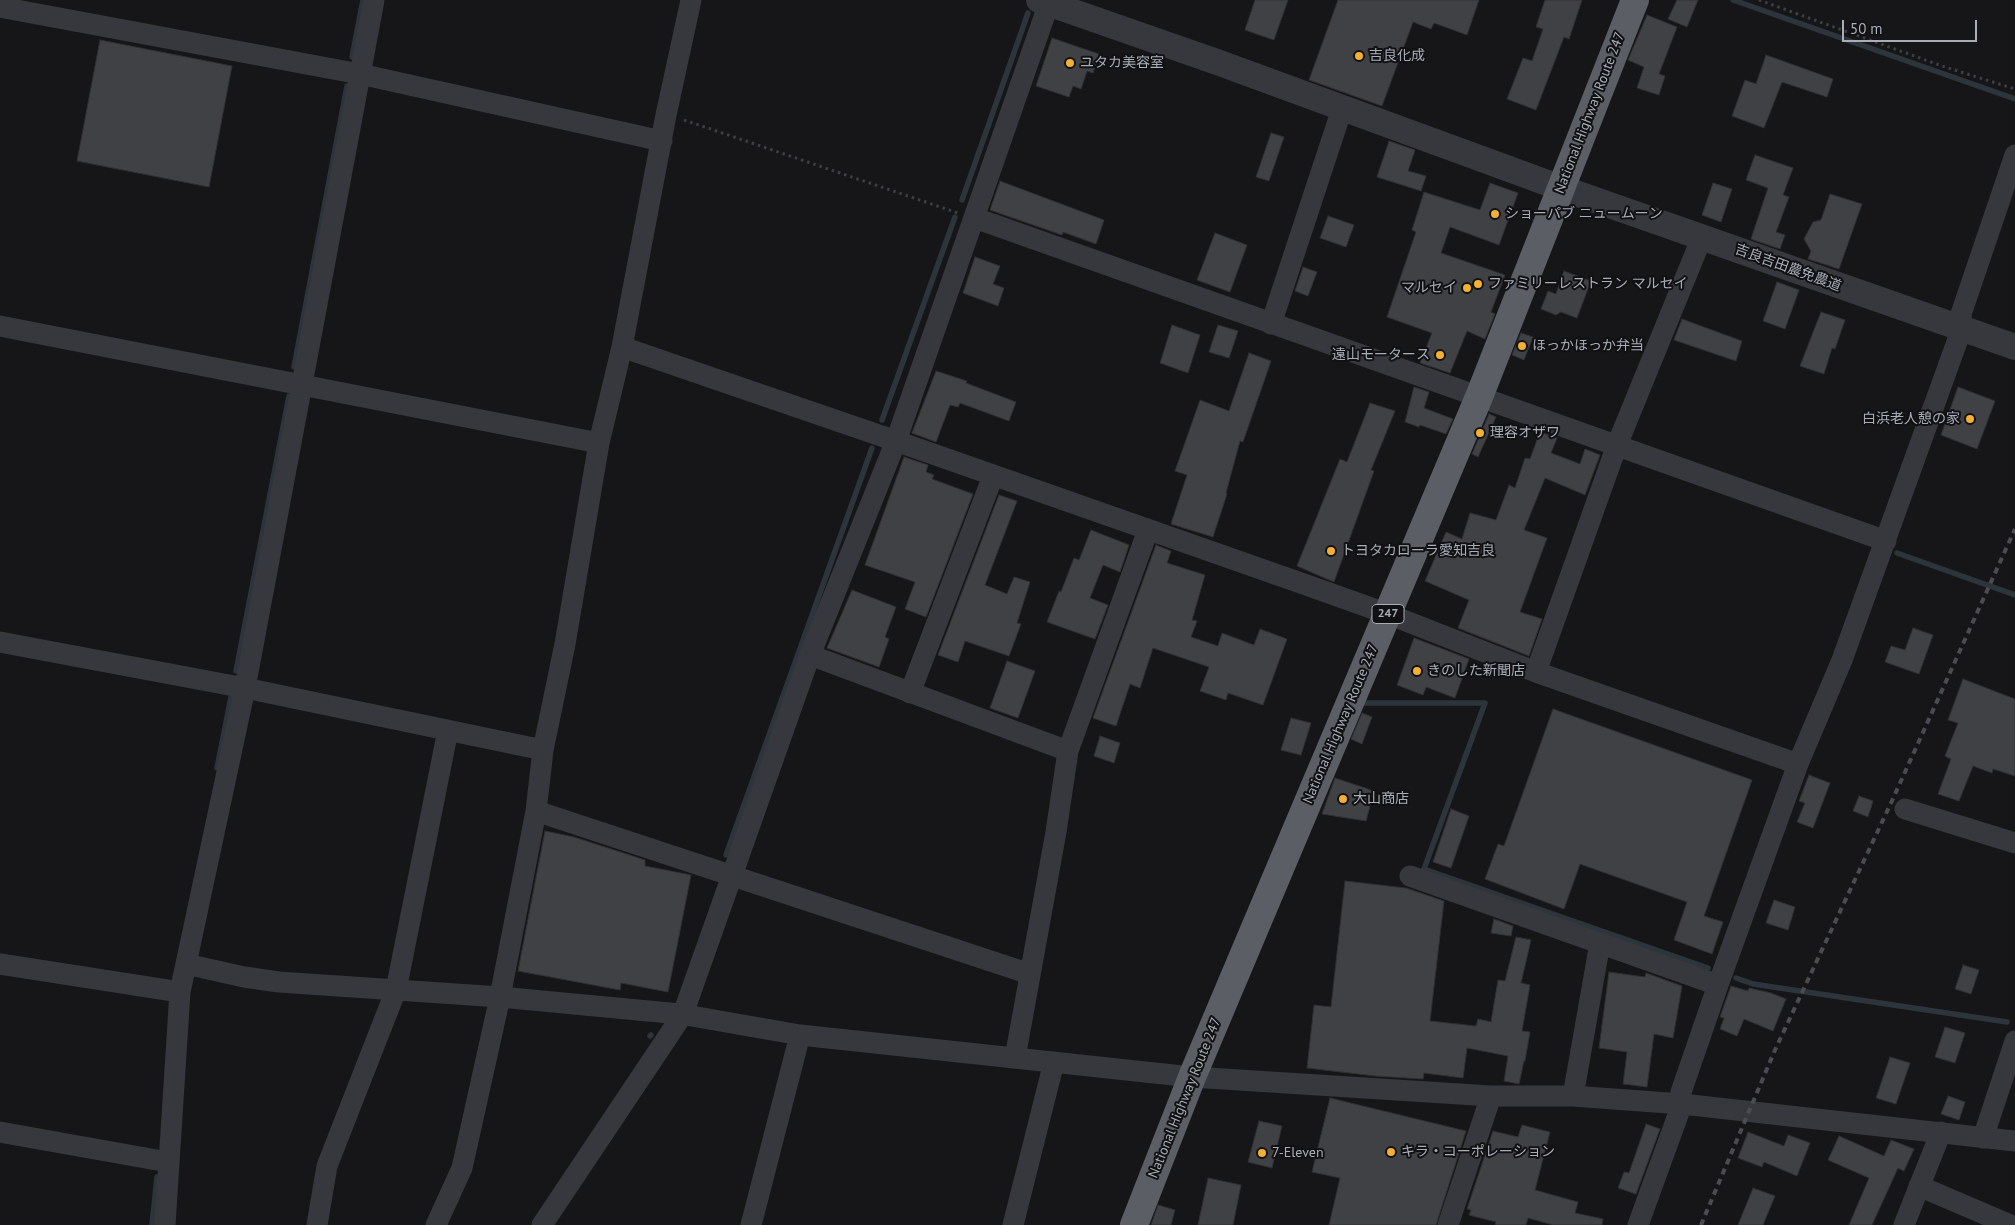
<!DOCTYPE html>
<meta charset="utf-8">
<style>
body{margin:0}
#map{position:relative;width:2015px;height:1225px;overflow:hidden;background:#161618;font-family:"PT Sans",sans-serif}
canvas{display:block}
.scale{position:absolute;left:1842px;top:20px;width:135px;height:22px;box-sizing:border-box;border:2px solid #a8adb8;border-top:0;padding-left:6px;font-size:15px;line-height:18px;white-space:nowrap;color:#a8adb8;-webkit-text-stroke:4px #111113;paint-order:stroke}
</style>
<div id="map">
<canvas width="2015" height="1225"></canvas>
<div class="scale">50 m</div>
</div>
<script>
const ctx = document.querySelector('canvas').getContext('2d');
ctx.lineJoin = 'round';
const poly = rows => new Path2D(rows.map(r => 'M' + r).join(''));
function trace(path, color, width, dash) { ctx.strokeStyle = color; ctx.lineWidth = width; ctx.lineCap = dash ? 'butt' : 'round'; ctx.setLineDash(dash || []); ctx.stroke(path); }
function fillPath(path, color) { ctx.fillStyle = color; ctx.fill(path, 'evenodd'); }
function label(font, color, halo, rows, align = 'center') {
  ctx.font = font + ' "PT Sans","Noto Sans JP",sans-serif'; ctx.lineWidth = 4; ctx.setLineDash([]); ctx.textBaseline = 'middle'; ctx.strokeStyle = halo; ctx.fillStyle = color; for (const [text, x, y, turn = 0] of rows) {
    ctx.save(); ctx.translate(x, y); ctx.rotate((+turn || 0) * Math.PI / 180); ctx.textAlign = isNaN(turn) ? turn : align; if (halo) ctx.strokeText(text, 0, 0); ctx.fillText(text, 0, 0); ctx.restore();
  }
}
trace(poly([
 [1733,0,2015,99],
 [352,57,363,0],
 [962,200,1028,13],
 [294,367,347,86],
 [882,420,955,217],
 [1897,553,2015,595],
 [236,671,289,396],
 [1362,703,1485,703,1424,869,1708,968],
 [217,768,231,697],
 [726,855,872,448],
 [1736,978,1753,984,2007,1022],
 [650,1036,651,1035],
 [152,1225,157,1177]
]), '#2c353c', 5.5);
const building = poly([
 [1255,0,1288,0,1274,40,1245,30,1255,0],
 [1338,0,1479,0,1467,35,1434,23,1431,29,1413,22,1382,106,1309,80,1338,0],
 [1545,0,1582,0,1569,39,1564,37,1536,110,1507,99,1523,58,1532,61,1543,29,1536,27,1545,0],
 [1677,0,1698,0,1687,27,1668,19,1677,0],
 [1647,15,1677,27,1659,74,1665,76,1659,95,1637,88,1644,67,1628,60,1647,15],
 [1052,38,1099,54,1093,73,1087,71,1081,89,1073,86,1069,97,1036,86,1052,38],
 [100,40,232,66,209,187,77,161,100,40],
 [1766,55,1833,79,1827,97,1782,82,1764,128,1732,116,1745,80,1756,84,1766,55],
 [1271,133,1284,137,1269,181,1256,177,1271,133],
 [1389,141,1415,150,1408,171,1426,176,1421,191,1377,177,1389,141],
 [1755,155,1793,168,1783,195,1789,197,1776,232,1785,235,1780,249,1751,239,1768,188,1746,180,1755,155],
 [1000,181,1104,220,1096,244,1063,232,1062,235,990,210,1000,181],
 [1490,183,1518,193,1499,245,1450,227,1441,253,1505,275,1491,312,1495,314,1485,339,1467,331,1450,373,1420,363,1432,333,1387,317,1416,232,1412,230,1424,192,1480,210,1490,183],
 [1713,183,1732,189,1721,222,1702,215,1713,183],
 [1830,194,1862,204,1839,269,1808,259,1811,251,1804,239,1813,222,1821,220,1830,194],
 [1328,216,1354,225,1346,247,1320,238,1328,216],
 [1215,233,1247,245,1230,292,1197,280,1215,233],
 [975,257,1000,266,993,284,1004,288,998,306,963,293,975,257],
 [1303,267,1317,272,1308,296,1295,291,1303,267],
 [1564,271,1591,281,1577,318,1561,312,1556,315,1541,309,1548,291,1556,294,1564,271],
 [1777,282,1799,290,1785,329,1763,321,1777,282],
 [1821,312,1845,320,1835,349,1832,348,1824,374,1800,366,1821,312],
 [1682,319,1742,341,1736,361,1674,340,1682,319],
 [1172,325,1200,335,1188,373,1160,363,1172,325],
 [1218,325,1238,331,1229,358,1209,352,1218,325],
 [1521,333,1533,337,1524,360,1512,355,1521,333],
 [1249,353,1271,361,1243,442,1240,441,1226,493,1227,494,1213,537,1171,524,1187,475,1175,471,1200,400,1229,411,1249,353],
 [936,371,967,381,966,383,1016,402,1009,421,960,403,958,407,950,405,936,442,912,433,936,371],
 [1414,387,1429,392,1424,408,1453,419,1446,434,1420,425,1419,427,1405,422,1414,387],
 [1958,387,1995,401,1977,449,1941,435,1958,387],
 [1370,403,1395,411,1371,470,1374,471,1334,582,1297,566,1340,459,1347,462,1370,403],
 [1489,414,1496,417,1478,457,1472,454,1489,414],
 [1540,432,1557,438,1551,453,1580,464,1585,449,1600,455,1585,495,1545,478,1524,530,1547,538,1520,612,1542,619,1529,656,1458,628,1469,600,1425,581,1446,532,1462,539,1470,513,1496,520,1509,485,1515,488,1525,458,1530,459,1540,432],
 [904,457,928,465,926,472,934,475,932,479,973,494,926,617,905,609,915,582,865,565,904,457],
 [999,495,1017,501,985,585,1007,594,1014,577,1030,582,1017,623,1021,624,1009,656,965,641,958,662,938,655,999,495],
 [1091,530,1129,545,1120,572,1103,565,1090,598,1108,605,1095,639,1047,622,1059,591,1061,592,1074,558,1079,560,1091,530],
 [1156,545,1171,551,1167,563,1205,575,1192,620,1197,621,1191,637,1218,646,1222,633,1254,645,1260,629,1287,639,1263,705,1228,693,1226,700,1200,691,1209,667,1153,648,1140,688,1130,684,1116,726,1093,718,1156,545],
 [852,590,896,607,885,637,889,639,879,667,827,648,852,590],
 [1913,628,1933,635,1919,674,1885,662,1891,646,1905,650,1913,628],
 [1414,638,1469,659,1455,698,1426,687,1423,695,1397,685,1414,638],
 [1007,661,1035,671,1018,718,990,708,1007,661],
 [1963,679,2015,699,2015,776,1993,769,1992,773,1973,766,1959,801,1938,794,1951,759,1945,756,1958,723,1948,720,1963,679],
 [1553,709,1752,780,1704,916,1723,922,1712,954,1674,940,1687,902,1580,864,1564,909,1485,879,1498,844,1504,846,1553,709],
 [1362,713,1372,717,1362,744,1351,739,1362,713],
 [1291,718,1311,723,1301,755,1281,750,1291,718],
 [1100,736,1120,743,1114,763,1094,756,1100,736],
 [1809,775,1830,783,1813,828,1797,822,1805,803,1799,801,1809,775],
 [1335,778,1374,791,1366,821,1322,814,1335,778],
 [1859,796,1873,801,1868,817,1853,811,1859,796],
 [1451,809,1469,816,1451,868,1433,862,1451,809],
 [545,831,574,837,645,860,645,866,691,875,668,992,621,983,620,990,518,971,545,831],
 [1345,881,1406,888,1444,901,1430,1021,1476,1026,1478,1019,1491,1022,1498,980,1505,981,1516,937,1531,940,1521,983,1530,985,1522,1031,1530,1032,1525,1061,1524,1061,1519,1084,1504,1081,1508,1056,1467,1048,1463,1078,1424,1073,1423,1079,1375,1076,1307,1068,1314,1005,1331,1007,1345,881],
 [1774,900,1795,907,1788,930,1766,923,1774,900],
 [1494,919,1513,926,1511,936,1491,933,1494,919],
 [1963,965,1979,970,1971,994,1955,989,1963,965],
 [1609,972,1645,977,1646,973,1682,986,1673,1038,1654,1034,1647,1087,1623,1084,1627,1052,1599,1048,1609,972],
 [1731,986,1748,991,1749,988,1771,993,1786,999,1773,1031,1744,1019,1737,1036,1720,1029,1724,1018,1720,1017,1731,986],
 [1945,1027,1965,1033,1955,1063,1935,1057,1945,1027],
 [1890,1057,1910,1063,1896,1104,1876,1098,1890,1057],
 [1948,1096,1965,1102,1959,1120,1941,1114,1948,1096],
 [1330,1098,1466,1131,1436,1225,1329,1225,1340,1178,1312,1172,1330,1098],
 [1259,1121,1282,1126,1272,1168,1248,1162,1259,1121],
 [1646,1124,1660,1129,1636,1194,1618,1188,1624,1172,1629,1173,1646,1124],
 [1522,1125,1550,1132,1535,1190,1578,1202,1575,1213,1603,1219,1602,1225,1553,1225,1528,1218,1526,1225,1495,1225,1496,1222,1469,1215,1471,1210,1467,1209,1493,1131,1518,1137,1522,1125],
 [1748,1132,1784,1146,1788,1135,1810,1143,1797,1176,1764,1162,1762,1167,1738,1158,1748,1132],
 [1839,1136,1884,1156,1891,1140,1914,1149,1904,1171,1898,1168,1872,1225,1849,1225,1869,1178,1828,1160,1839,1136],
 [1208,1178,1241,1185,1233,1225,1198,1225,1208,1178],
 [1753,1188,1775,1196,1763,1225,1738,1225,1753,1188],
 [1158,1205,1175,1210,1171,1225,1151,1225,1158,1205]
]);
fillPath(building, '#404145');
trace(building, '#303034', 1);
trace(poly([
 [1759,0,1942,66,2015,89],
 [684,120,958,213]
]), '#3d3f44', 3, [2.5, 4]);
trace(poly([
 [0,7,360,74,662,141],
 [975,218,1886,541],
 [1271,324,1342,109],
 [0,326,599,443],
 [622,347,896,441,1298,582,1388,614,1536,672,1798,764],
 [0,642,245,688,543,750],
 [810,655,1068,751],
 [1536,672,1617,445,1702,237],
 [910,693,993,476],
 [1905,809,2015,843],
 [536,811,1030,974],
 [1410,876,1718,985],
 [0,964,180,992],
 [186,964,244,977,279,982,500,997,680,1014,800,1035,1192,1077,1491,1096,1573,1096,1682,1104,2015,1141],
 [1015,1058,1056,832,1068,751,1148,530],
 [1573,1096,1600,943],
 [0,1132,168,1162],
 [1983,1138,2015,1041],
 [1919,1186,2010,1225],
 [165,1225,180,992,245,688,374,0],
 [317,1225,327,1166,396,990,448,730],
 [436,1225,462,1168,500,997,536,811,543,750,565,644,599,443,622,347,666,115,691,0],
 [542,1225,683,1014,810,655,896,441,1050,0],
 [751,1225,800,1035],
 [1013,1225,1054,1062],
 [1448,1225,1491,1096],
 [1638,1225,1682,1104,1681,1092,1718,985,1798,764,1842,660,1962,328,1961,314,2015,155],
 [1904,1225,1941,1132]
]), '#37383d', 21);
trace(poly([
 [1039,0,1217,62,1561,188,2015,347]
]), '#37383d', 26);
trace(poly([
 [1134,1225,1192,1077,1479,397,1635,0]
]), '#5b5e65', 28);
trace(poly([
 [1701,1225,1775,1050,1891,803,2015,529]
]), '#4a4c52', 4, [6, 5]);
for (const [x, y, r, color] of [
 [1359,56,5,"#f2b134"],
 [1070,63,5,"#f2b134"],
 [1495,214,5,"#f2b134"],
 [1478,284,5,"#f2b134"],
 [1467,288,5,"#f2b134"],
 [1522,346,5,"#f2b134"],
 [1440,355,5,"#f2b134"],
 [1970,419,5,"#f2b134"],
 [1480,433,5,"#f2b134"],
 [1331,551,5,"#f2b134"],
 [1417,671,5,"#f2b134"],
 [1343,799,5,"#f2b134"],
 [1391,1152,5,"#f2b134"],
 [1262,1153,5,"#f2b134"]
]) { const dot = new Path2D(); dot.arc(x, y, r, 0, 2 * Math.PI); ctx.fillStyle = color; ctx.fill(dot); trace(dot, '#111113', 2); }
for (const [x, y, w] of [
 [1388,614,32]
]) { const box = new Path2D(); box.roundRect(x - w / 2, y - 9.5, w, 19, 4); ctx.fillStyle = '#111113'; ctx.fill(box); trace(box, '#a8adb8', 1); }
label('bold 12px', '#a8adb8', null, [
 ["247",1388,614]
]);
label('14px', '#a8adb8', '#111113', [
 ["吉良化成",1369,56],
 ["ユタカ美容室",1080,63],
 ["ショーパブ ニュームーン",1505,214],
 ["ファミリーレストラン マルセイ",1488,284],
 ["マルセイ",1457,288,"right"],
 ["ほっかほっか弁当",1532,346],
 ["遠山モータース",1430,355,"right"],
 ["白浜老人憩の家",1960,419,"right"],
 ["理容オザワ",1490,433],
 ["トヨタカローラ愛知吉良",1341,551],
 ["きのした新聞店",1427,671],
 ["大山商店",1353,799],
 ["キラ・コーポレーション",1401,1152],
 ["7-Eleven",1272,1153]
], 'left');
label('14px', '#a8adb8', '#111113', [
 ["National Highway Route 247",1590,113,-69],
 ["吉良吉田農免農道",1788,268,20],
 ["National Highway Route 247",1341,724,-67],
 ["National Highway Route 247",1185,1098,-68]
]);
</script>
